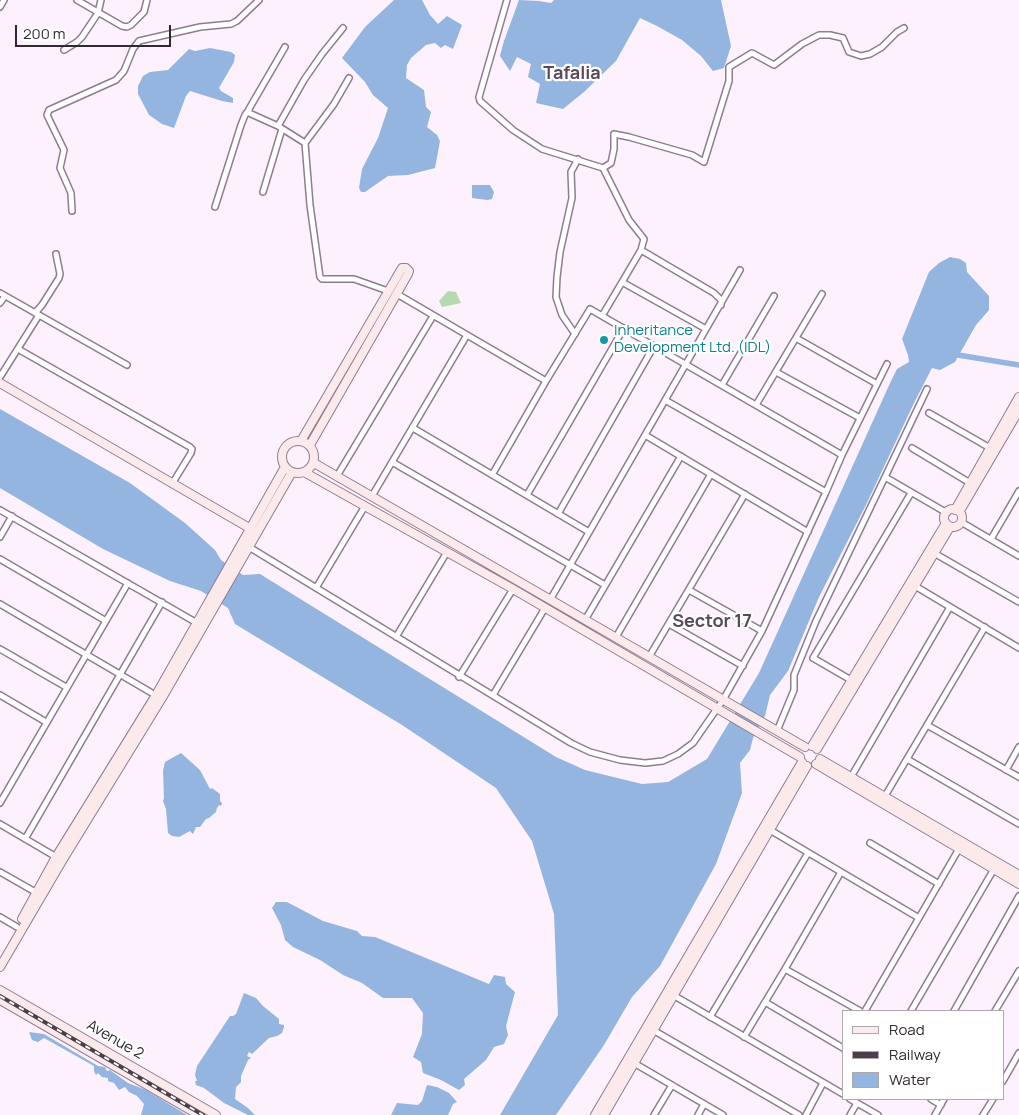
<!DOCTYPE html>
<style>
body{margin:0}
#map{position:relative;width:1019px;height:1115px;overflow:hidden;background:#fdf1fe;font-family:Manrope,sans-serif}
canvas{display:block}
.legend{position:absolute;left:842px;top:1010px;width:162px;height:90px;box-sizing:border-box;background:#fff;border:1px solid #ada9ad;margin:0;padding:6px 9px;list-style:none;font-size:15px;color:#312931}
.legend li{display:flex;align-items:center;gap:10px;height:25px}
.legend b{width:25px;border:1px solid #ada9ad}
.scale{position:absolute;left:15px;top:25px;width:156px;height:22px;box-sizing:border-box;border:2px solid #312931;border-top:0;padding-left:6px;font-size:15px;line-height:18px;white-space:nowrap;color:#312931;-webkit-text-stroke:4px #fff;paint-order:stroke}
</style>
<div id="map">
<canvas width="1019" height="1115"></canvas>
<ul class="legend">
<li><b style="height:6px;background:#fbe9ec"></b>Road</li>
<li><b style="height:6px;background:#494049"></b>Railway</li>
<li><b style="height:14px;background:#93b5e0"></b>Water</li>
</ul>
<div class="scale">200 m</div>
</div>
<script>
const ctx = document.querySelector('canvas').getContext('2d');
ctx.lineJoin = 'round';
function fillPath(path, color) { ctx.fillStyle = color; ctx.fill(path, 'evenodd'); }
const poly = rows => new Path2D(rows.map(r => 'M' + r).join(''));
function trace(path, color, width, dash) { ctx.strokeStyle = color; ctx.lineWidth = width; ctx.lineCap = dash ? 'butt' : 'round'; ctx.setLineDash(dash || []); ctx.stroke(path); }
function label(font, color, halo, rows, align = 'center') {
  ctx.font = font + ' Manrope,sans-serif'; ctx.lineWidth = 4.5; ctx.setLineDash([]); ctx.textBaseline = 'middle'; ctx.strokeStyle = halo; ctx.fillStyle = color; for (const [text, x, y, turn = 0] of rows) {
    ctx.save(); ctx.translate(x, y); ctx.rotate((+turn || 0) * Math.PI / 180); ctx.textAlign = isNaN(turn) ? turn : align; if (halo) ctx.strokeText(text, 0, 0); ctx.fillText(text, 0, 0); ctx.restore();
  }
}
fillPath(poly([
 [448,291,456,292,461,303,442,307,439,301]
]), '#b5daae');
fillPath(poly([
 [394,0,422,0,430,15,438,24,447,16,462,25,453,49,445,45,441,48,435,43,426,45,411,58,407,65,406,78,424,90,426,107,431,112,427,127,437,135,440,141,435,168,408,175,388,176,365,192,361,192,359,188,362,169,378,138,388,108,373,95,365,82,342,58,365,27],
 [519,0,539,1,551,3,554,0,721,0,731,46,724,68,713,71,701,56,682,40,657,26,640,18,616,61,584,92,563,109,536,103,540,84,528,77,531,64,517,57,510,71,500,56,504,41],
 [210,48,231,52,235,55,234,62,219,88,221,91,233,98,233,103,222,101,190,91,186,96,174,128,162,124,149,115,138,94,138,86,143,76,150,72,168,70,189,49,195,51],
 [472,185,490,185,494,192,492,199,487,200,472,198],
 [950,257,960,259,966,263,967,272,989,296,989,310,976,325,955,362,940,370,932,368,914,403,865,507,819,597,788,671,770,695,765,716,753,738,750,750,740,763,742,793,716,864,660,966,632,997,604,1045,556,1115,500,1115,558,1015,554,914,532,841,496,788,402,725,235,624,228,608,201,591,170,581,103,549,0,488,0,409,130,483,185,523,215,550,221,560,243,575,260,574,556,757,585,770,642,784,668,782,707,759,759,673,891,381,897,369,909,362,908,355,902,339,929,272,939,263],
 [181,753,200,770,210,789,212,788,220,794,220,801,222,803,221,806,219,805,217,808,216,812,209,818,206,819,200,827,196,827,193,834,190,831,179,837,172,836,168,833,166,809,163,801,164,798,163,771,165,762],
 [276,902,287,902,323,921,357,931,362,936,375,937,489,984,494,975,505,977,506,984,515,992,506,1026,508,1035,504,1044,494,1047,486,1060,464,1079,465,1085,459,1090,441,1080,423,1073,421,1062,413,1057,422,1034,423,1013,412,998,383,998,362,983,343,975,320,960,293,947,285,940,281,925,272,908],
 [244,993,256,998,263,1006,279,1019,279,1024,284,1025,284,1027,282,1033,277,1036,269,1038,252,1054,249,1052,247,1056,251,1058,248,1060,241,1076,241,1082,236,1087,235,1099,248,1108,255,1115,248,1115,224,1103,204,1088,196,1085,195,1081,197,1081,195,1075,197,1066,230,1016,233,1016,236,1014],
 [29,1032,44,1034,98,1066,105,1067,107,1071,110,1070,128,1083,146,1090,187,1115,141,1115,144,1104,137,1096,129,1092,125,1087,119,1090,114,1083,108,1081,108,1078,102,1077,98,1073,96,1075,94,1071,94,1066,44,1038,38,1042,32,1040],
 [427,1085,437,1087,449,1093,457,1102,453,1104,448,1115,391,1115,397,1103,418,1105,422,1101]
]), '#93b5e0');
trace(poly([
 [952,354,1019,365]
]), '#93b5e0', 5.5);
const street = poly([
 [77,0,122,26,127,27,131,25,144,12,147,0],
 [507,0,479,97,480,101,513,130,542,149,603,168,629,220,644,239,641,250,714,293,721,300,721,305],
 [0,7,4,0],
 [343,28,322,54,304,80,278,126,305,143,310,205,320,277,322,279,354,279,388,291],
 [64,50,77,42,82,37,98,13,101,0],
 [278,126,249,113,249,109,285,47],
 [305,143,334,104,349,78],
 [603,168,611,163,614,149,614,134,629,137,692,155,704,162,729,81,729,67,752,53,774,65,802,44,819,35,830,35,843,38,849,52,861,56,870,54,882,47,897,32,904,28],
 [263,192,282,129],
 [215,207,241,125,245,115,248,111],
 [72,211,71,193,60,168,64,150,47,115,49,110,116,80,124,71,133,49,139,41,200,27,231,24,237,21,259,0],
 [622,282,706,329],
 [0,293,127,365],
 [397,294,467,335],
 [0,303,5,296],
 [35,313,42,305,59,278,60,274,56,254],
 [602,316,641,250],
 [575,334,562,315,556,297,557,277,560,252,572,198,571,172,578,159],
 [796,338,877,384],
 [18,349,190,447,192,449,191,453,172,484],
 [776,372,860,418],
 [0,377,39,315],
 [722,385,774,296],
 [927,389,885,477,947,513],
 [756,405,822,294],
 [929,413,990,448],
 [413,428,589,532],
 [645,435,808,532],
 [912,448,970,483],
 [392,462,605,585],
 [492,475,546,381,590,309,842,455],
 [337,476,433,316],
 [826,492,842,455,887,364],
 [527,495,624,328],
 [372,496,467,335,546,381],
 [0,510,197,623],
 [558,514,654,346],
 [961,522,1019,556],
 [0,537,12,516],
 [991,539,1019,491],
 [249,547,571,743,590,752,620,760,645,763,663,761,678,754,693,743,723,700,762,631,826,492,665,400],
 [934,553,1019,602],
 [0,559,106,621],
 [915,586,1019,648],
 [316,588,365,506],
 [689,590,762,631],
 [550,600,740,270],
 [0,604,157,696],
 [585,620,681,456],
 [669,624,743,666],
 [396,637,447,552],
 [616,637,711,474],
 [0,649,66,687],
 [649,657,745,494],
 [459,677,513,589],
 [851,680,813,658,911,493],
 [0,695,46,722],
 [493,695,545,608],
 [927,725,1019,777],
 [777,731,794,690,794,675,816,621,885,477],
 [907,759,1019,824],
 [1006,770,1019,747],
 [851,777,950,607],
 [885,796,985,627],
 [0,803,128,583],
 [0,824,58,858],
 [770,830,919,918],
 [25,839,162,602],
 [870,843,939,884],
 [0,872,37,893],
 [0,917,17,927],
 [785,969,860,1011],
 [673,995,843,1094],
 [765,1002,843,1048],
 [865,1011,960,847],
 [911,1011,994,869],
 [954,1011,1019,896],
 [995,1011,1019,971],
 [710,1017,808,853],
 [653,1030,799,1115],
 [744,1037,785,969,841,872],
 [634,1063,723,1115],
 [1003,1081,1019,1053],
 [850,1099,878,1115],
 [931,1099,941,1105],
 [654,1115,672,1085],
 [698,1115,704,1104],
 [806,1115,823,1083],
 [850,1115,857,1103],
 [935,1115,944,1099],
 [983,1115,993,1099]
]);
const secondary = poly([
 [0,383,251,529],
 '282 457a16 16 0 1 1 32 0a16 16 0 1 1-32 0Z',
 [301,441,402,268,406,268,409,271,408,274,310,445],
 [314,463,805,747],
 [304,472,513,589,800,757],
 [961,509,1019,410],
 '944 518a9 9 0 1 1 18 0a9 9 0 1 1-18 0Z',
 [955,510,1019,397],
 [812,746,946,523],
 [817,749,950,527],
 [820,759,1019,875],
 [816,764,1019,884],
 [22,919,56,857,156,695,285,467],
 [0,967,62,861,162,698,292,472],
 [0,990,216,1115],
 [0,1000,199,1115],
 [595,1115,802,762],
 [604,1115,807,766]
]);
trace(street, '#8f7c90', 8);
trace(secondary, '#8f7c90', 10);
trace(street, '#fff', 5);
trace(secondary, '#fbe9ec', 8);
const rail = poly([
 [0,996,203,1115]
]);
trace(rail, '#494049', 4);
trace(rail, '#fff', 2, [5.5]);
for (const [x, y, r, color] of [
 [604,340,5,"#0f9aa8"]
]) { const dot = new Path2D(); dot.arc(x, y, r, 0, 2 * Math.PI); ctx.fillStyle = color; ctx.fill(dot); trace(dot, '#fff', 2); }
label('15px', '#0d838f', '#fff', [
 ["Inheritance",614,331],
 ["Development Ltd. (IDL)",614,348]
], 'left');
label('15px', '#312931', '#fff', [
 ["Avenue 2",115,1040,30]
]);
label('bold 18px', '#59485a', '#fff', [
 ["Tafalia",572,74],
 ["Sector 17",712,622]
]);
</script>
